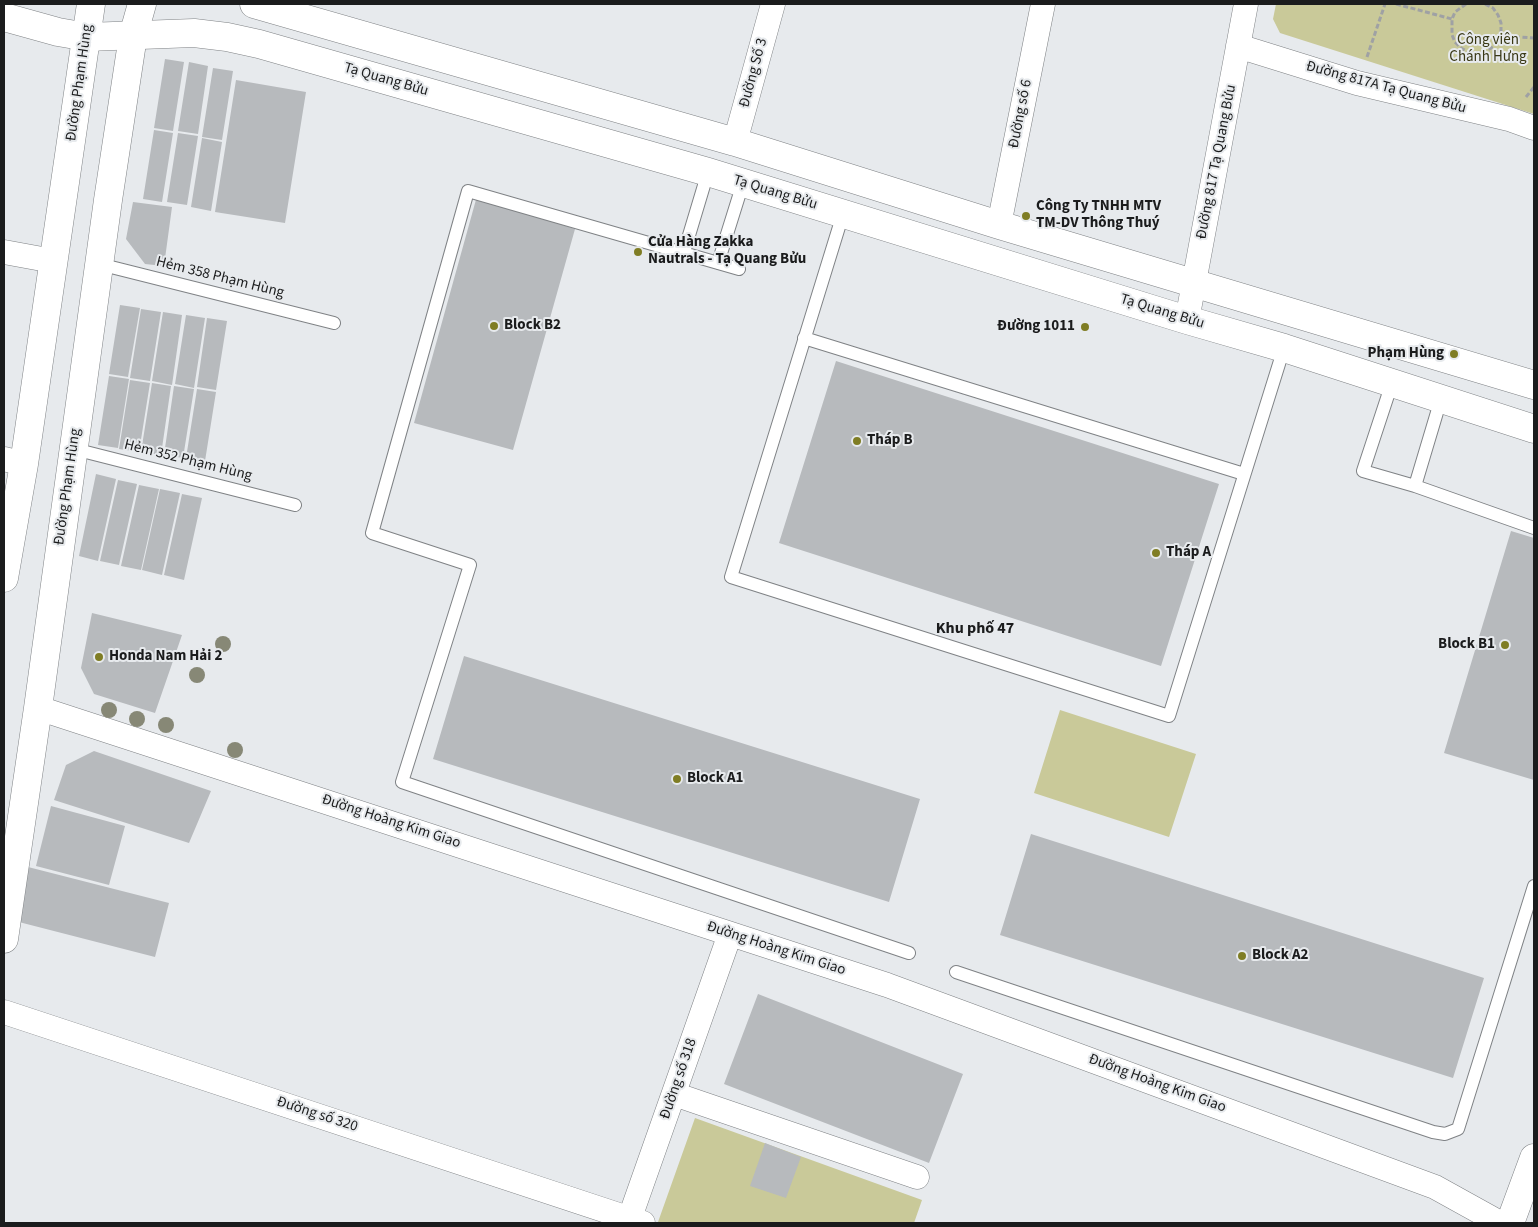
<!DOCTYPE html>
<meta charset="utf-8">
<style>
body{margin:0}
#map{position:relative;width:1538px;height:1227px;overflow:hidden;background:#e7eaed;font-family:"Source Sans 3",sans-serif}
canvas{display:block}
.frame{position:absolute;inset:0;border:5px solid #1b1c1d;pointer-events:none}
</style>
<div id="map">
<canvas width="1538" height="1227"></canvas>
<div class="frame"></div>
</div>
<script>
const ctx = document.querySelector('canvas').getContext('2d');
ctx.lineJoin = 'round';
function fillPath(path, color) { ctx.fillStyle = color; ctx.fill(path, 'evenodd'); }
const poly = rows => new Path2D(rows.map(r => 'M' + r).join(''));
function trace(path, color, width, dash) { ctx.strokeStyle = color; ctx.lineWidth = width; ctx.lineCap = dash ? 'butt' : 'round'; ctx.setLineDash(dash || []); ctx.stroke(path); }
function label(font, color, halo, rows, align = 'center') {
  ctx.font = font + ' "Source Sans 3",sans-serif'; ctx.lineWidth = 4; ctx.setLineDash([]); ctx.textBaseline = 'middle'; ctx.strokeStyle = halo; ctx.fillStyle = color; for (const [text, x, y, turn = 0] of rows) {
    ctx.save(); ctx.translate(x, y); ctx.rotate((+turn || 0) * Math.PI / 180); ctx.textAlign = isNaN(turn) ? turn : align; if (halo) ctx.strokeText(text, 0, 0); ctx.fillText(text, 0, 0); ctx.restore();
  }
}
fillPath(poly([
 [1276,4,1534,4,1534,114,1280,33,1273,19],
 [1060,710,1196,754,1169,837,1034,793],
 [695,1118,922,1200,914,1223,658,1222]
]), '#c9c999');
fillPath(poly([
 [165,59,184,62,173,131,154,128],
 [189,62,208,66,198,134,178,131],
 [213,68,233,71,222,140,202,137],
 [236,80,306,92,285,223,215,212],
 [154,130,173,133,162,202,143,199],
 [178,133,198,136,187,205,167,202],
 [202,138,222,142,211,211,191,207],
 [477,196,575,229,513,450,414,423],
 [133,202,172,207,164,266,145,264,126,239],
 [120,305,140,308,128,377,109,374],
 [141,309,161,312,150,381,130,378],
 [163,312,182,315,172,385,152,381],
 [186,315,205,318,194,388,175,384],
 [207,318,227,321,216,390,197,387],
 [836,361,1219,484,1161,666,779,543],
 [109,376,129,379,118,448,98,445],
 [130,380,150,383,139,452,119,449],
 [152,383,171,386,161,455,141,452],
 [174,386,194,389,183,458,164,455],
 [197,389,216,392,205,461,186,458],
 [96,474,116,479,98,561,79,556],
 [118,480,137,484,119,565,100,561],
 [139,485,159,489,141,570,121,566],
 [160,489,180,493,162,575,142,570],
 [182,494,202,498,184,580,164,575],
 [1511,531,1534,538,1534,780,1444,753],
 [92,613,182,635,155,713,94,694,81,668],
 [464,656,920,799,889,902,433,759],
 [94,751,211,791,189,843,54,800,66,765],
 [51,806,125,826,109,885,36,866],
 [1031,834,1484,978,1453,1078,1000,935],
 [28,867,169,903,155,957,15,921],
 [758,994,963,1074,929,1163,724,1084],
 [765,1143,801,1157,786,1198,750,1186]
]), '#b7babd');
const lane = poly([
 [843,214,731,577,1169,716,1284,348],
 [684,252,708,172],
 [718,263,743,183],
 [99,264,334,323],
 [739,269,468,191,372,533,470,565,402,782,909,953],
 [804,338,1244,474],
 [1392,383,1363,471,1415,486,1534,528],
 [74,449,295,505],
 [1415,486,1441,399],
 [956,972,1433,1132,1445,1134,1458,1129,1534,886]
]);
const street = poly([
 [1238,46,1357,83,1509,119,1534,128],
 [735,142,773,4],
 [999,225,1043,4],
 [4,252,53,261],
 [1187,320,1246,4],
 [4,459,24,464],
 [38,708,887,985,1435,1187,1500,1223],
 [4,1012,643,1223],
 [674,1094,917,1177],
 [628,1223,730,934]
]);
const secondary = poly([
 [254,4,735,142,999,225,1534,385],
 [4,17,58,32,87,37,194,33,227,37,259,44,708,172,1187,320,1284,348,1534,429],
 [1510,1223,1534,1158]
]);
const primary = poly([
 [4,578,24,464,91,4],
 [4,939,38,708,108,200,133,36,142,4]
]);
trace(lane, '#7f8285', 14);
trace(street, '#7f8285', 25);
trace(secondary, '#7f8285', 29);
trace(primary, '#7f8285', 29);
trace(poly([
 [1396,4,1452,19],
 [1466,4,1455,12,1452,19,1452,35,1455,42,1461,48,1468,52,1477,53,1485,51,1493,47,1499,40,1501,32,1501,23,1498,15,1493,8,1485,4],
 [1500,36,1534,38],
 [1367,57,1385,4],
 [1526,97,1534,87]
]), '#9fa1a4', 3, [5, 2.5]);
trace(lane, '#fff', 12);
trace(street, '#fff', 24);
trace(secondary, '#fff', 28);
trace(primary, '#fff', 28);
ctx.fillStyle = '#878876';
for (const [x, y] of [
 [223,644],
 [197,675],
 [109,710],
 [137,719],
 [166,725],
 [235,750]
]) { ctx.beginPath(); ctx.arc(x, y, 8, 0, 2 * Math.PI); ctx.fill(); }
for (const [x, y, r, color] of [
 [1026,216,5,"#7f7d24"],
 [638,252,5,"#7f7d24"],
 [494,326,5,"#7f7d24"],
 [1085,327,5,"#7f7d24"],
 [1454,354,5,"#7f7d24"],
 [857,441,5,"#7f7d24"],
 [1156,553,5,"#7f7d24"],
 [1505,645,5,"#7f7d24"],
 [99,657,5,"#7f7d24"],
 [677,779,5,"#7f7d24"],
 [1242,956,5,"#7f7d24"]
]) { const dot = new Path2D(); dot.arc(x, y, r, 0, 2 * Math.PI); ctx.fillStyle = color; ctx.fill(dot); trace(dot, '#e7eaed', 2); }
label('15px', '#393815', '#e7eaed', [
 ["Công viên",1488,41],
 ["Chánh Hưng",1488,58]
]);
label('15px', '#1b1c1d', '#e7eaed', [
 ["Đường Số 3",754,73,-75],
 ["Tạ Quang Bửu",386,80,16],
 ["Đường Phạm Hùng",80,83,-82],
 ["Đường 817A Tạ Quang Bửu",1386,88,15],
 ["Đường số 6",1021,114,-79],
 ["Đường 817 Tạ Quang Bửu",1217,162,-79],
 ["Tạ Quang Bửu",775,193,17],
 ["Hẻm 358 Phạm Hùng",220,278,14],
 ["Tạ Quang Bửu",1162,312,17],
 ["Hẻm 352 Phạm Hùng",188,461,14],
 ["Đường Phạm Hùng",68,487,-82],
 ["Đường Hoàng Kim Giao",391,822,18],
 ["Đường Hoàng Kim Giao",776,949,18],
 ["Đường số 318",679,1079,-71],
 ["Đường Hoàng Kim Giao",1157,1084,20],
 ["Đường số 320",317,1115,18]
]);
label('bold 15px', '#1b1c1d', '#e7eaed', [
 ["Công Ty TNHH MTV",1036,207],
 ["TM-DV Thông Thuý",1036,224],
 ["Cửa Hàng Zakka",648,243],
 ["Nautrals - Tạ Quang Bửu",648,260],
 ["Block B2",504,326],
 ["Đường 1011",1075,327,"right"],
 ["Phạm Hùng",1444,354,"right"],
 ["Tháp B",867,441],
 ["Tháp A",1166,553],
 ["Block B1",1495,645,"right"],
 ["Honda Nam Hải 2",109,657],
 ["Block A1",687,779],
 ["Block A2",1252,956]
], 'left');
label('bold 16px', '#1b1c1d', '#e7eaed', [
 ["Khu phố 47",975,629]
]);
</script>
